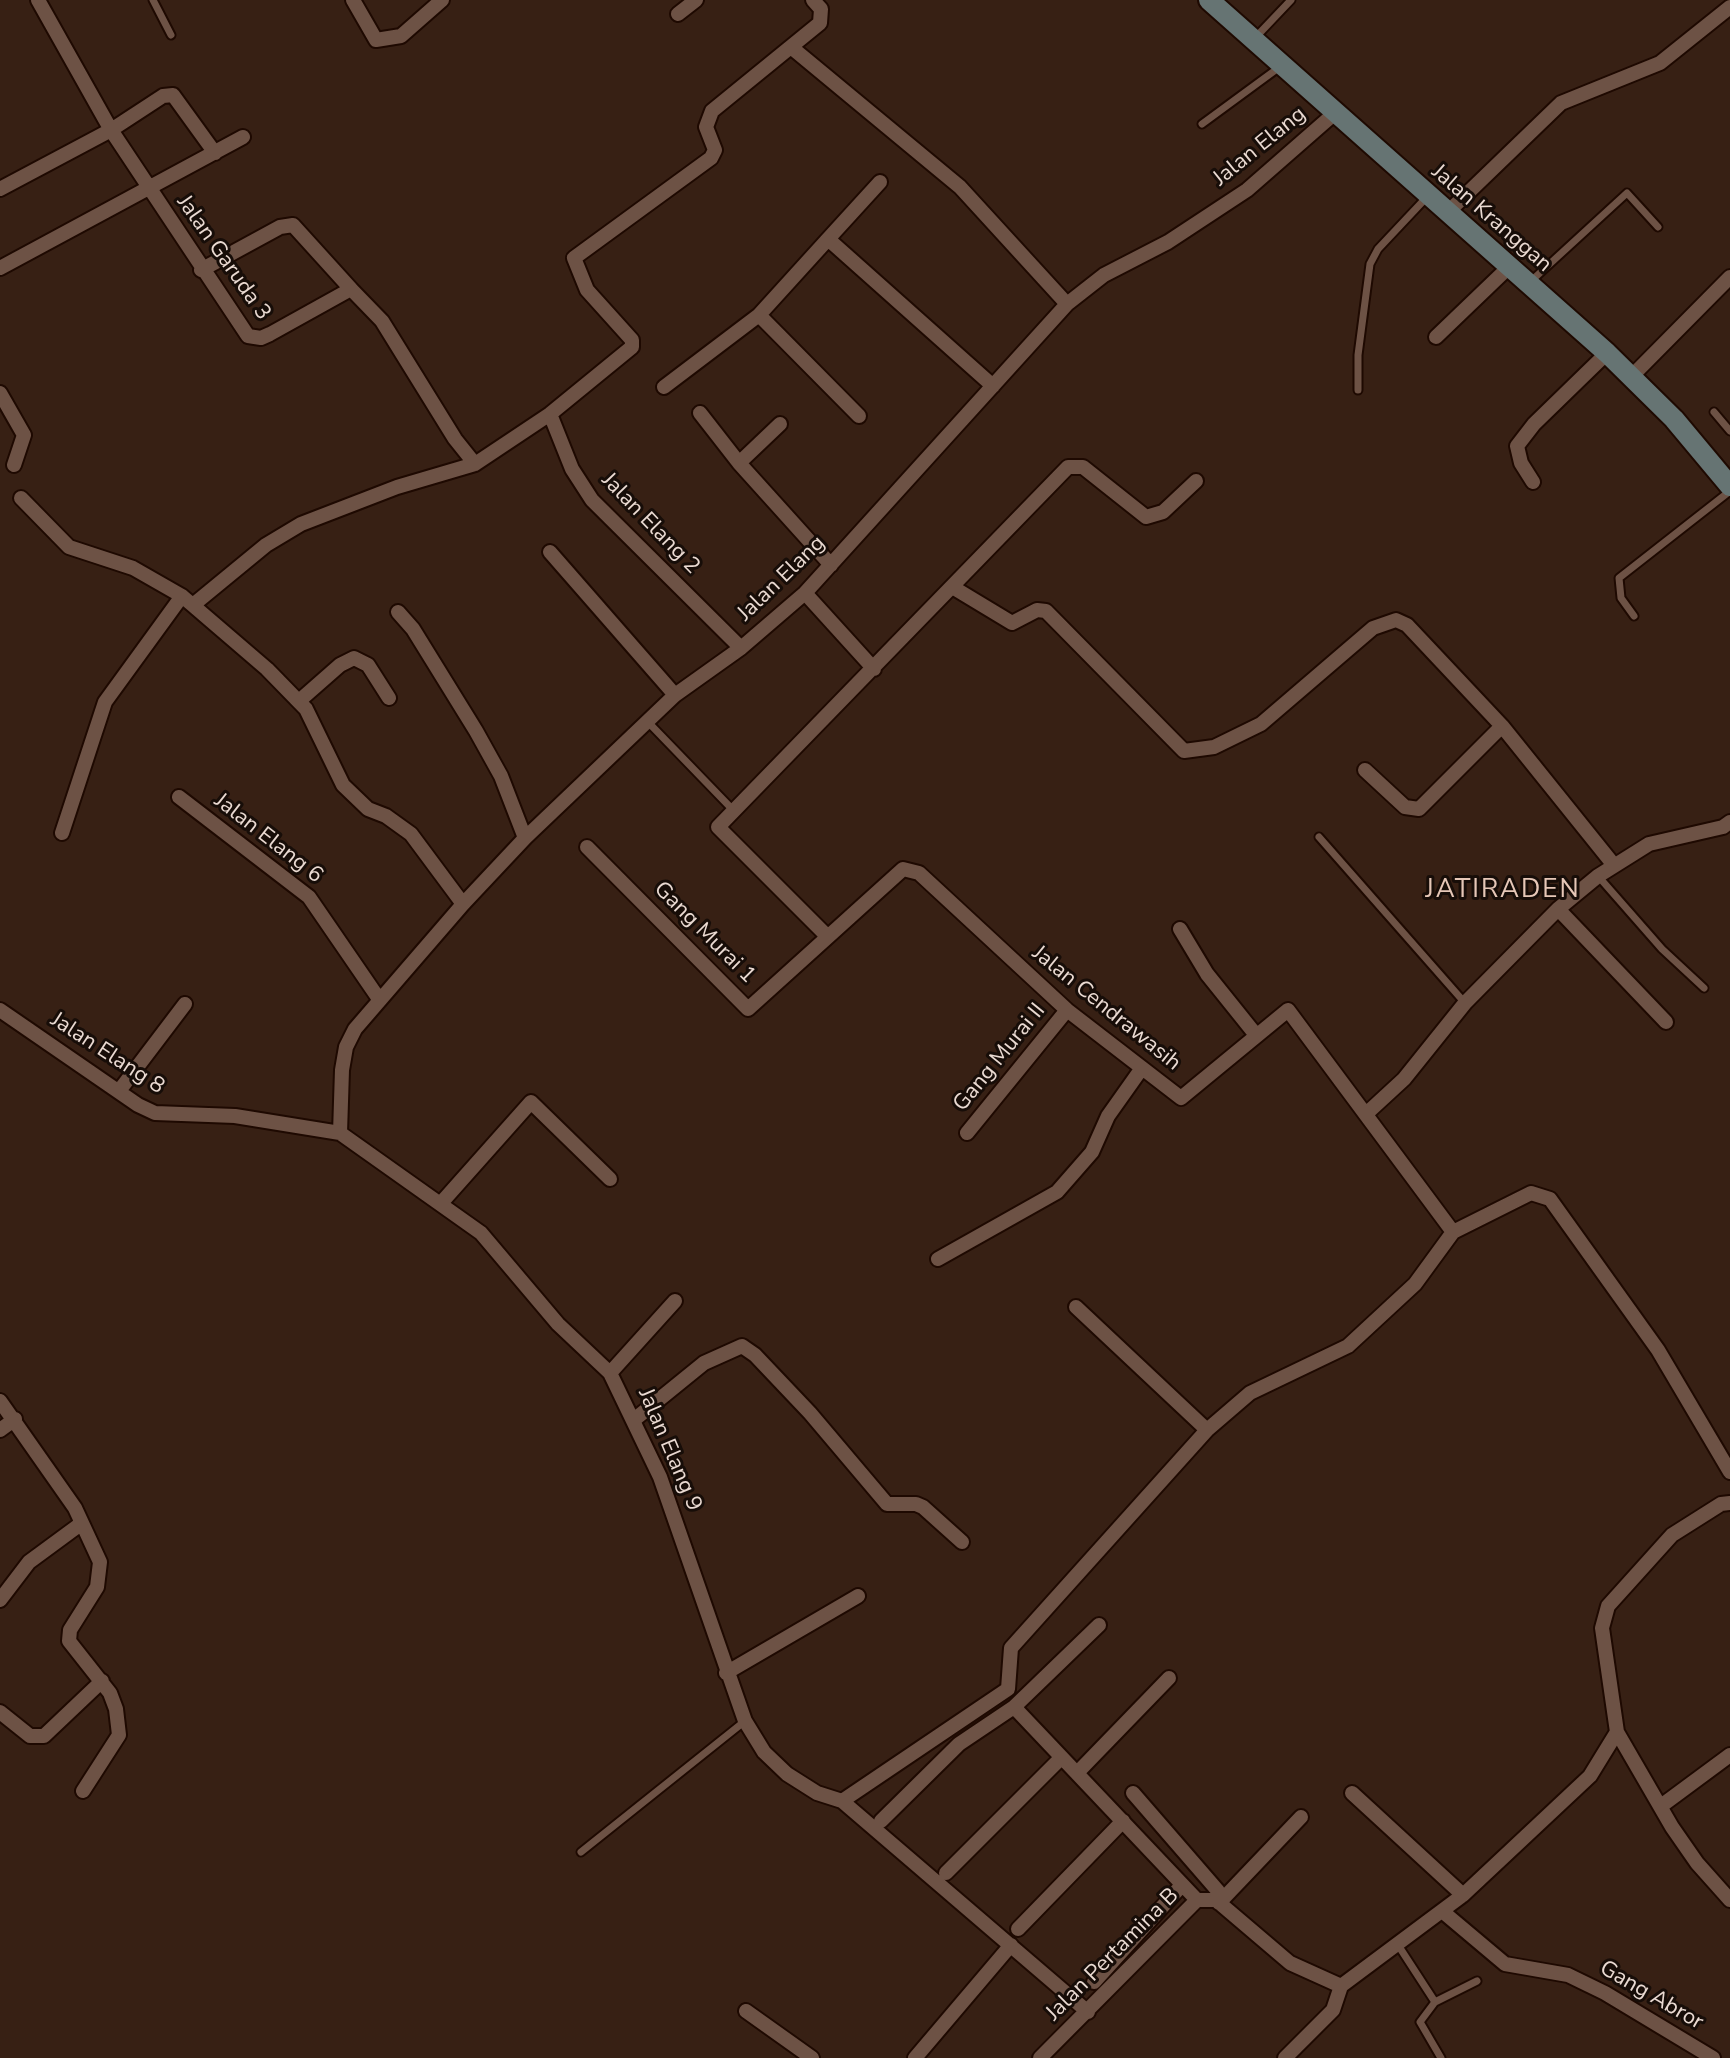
<!DOCTYPE html>
<style>
body{margin:0}
canvas{display:block;background:#372014}
</style>
<canvas width="1730" height="2058"></canvas>
<script>
const ctx = document.querySelector('canvas').getContext('2d');
ctx.lineJoin = 'round';
const poly = rows => new Path2D(rows.map(r => 'M' + r).join(''));
function trace(path, color, width, dash) { ctx.strokeStyle = color; ctx.lineWidth = width; ctx.lineCap = dash ? 'butt' : 'round'; ctx.setLineDash(dash || []); ctx.stroke(path); }
function label(font, color, halo, rows, align = 'center') {
  ctx.font = font + ' "Nunito Sans",sans-serif'; ctx.lineWidth = 6; ctx.setLineDash([]); ctx.textBaseline = 'middle'; ctx.strokeStyle = halo; ctx.fillStyle = color; for (const [text, x, y, turn = 0] of rows) {
    ctx.save(); ctx.translate(x, y); ctx.rotate((+turn || 0) * Math.PI / 180); ctx.textAlign = isNaN(turn) ? turn : align; if (halo) ctx.strokeText(text, 0, 0); ctx.fillText(text, 0, 0); ctx.restore();
  }
}
const service = poly([
 [153,0,171,35],
 [1254,39,1291,0],
 [1202,124,1281,66],
 [1530,282,1627,193,1658,227],
 [1358,390,1358,355,1370,264,1378,249,1426,198],
 [1714,412,1730,431],
 [1634,616,1621,598,1619,578,1730,491],
 [646,720,734,811],
 [1319,837,1465,1003],
 [1598,876,1662,949,1704,988],
 [581,1852,745,1721],
 [1398,1945,1435,2002,1420,2022,1441,2058],
 [1435,2002,1477,1981]
]);
const minor = poly([
 [353,0,376,40,401,36,442,0],
 [678,14,696,0],
 [791,47,960,187,1067,304],
 [215,153,173,95,163,96,111,130,248,336,261,338,270,334,351,289,382,321,455,439,475,464],
 [0,189,111,130,38,0],
 [1447,213,1561,103,1660,63,1730,7],
 [828,239,880,182],
 [0,268,243,137],
 [201,270,280,227,293,225,351,289],
 [759,315,859,416],
 [1436,337,1510,266],
 [1631,377,1730,277],
 [664,387,759,315,828,239,993,386],
 [0,393,24,435,14,465],
 [700,413,739,463,831,565],
 [550,414,572,469,592,500,741,648],
 [739,463,780,424],
 [1533,482,1521,463,1517,446,1534,424,1607,353],
 [21,498,69,547,133,568,182,596,267,669,306,709,343,785,368,809,386,816,411,834,463,904],
 [550,552,675,695],
 [954,588,1012,623,1037,610,1046,611,1184,751,1214,747,1261,724,1373,628,1396,620,1407,625,1502,726,1613,864],
 [805,593,874,669],
 [193,605,266,545,301,524,397,487,475,464,550,414,632,347,632,340,587,290,574,258,711,158,715,150,706,127,712,111,820,23,821,9,813,0],
 [398,612,413,629,476,731,501,776,525,838],
 [299,701,340,665,354,658,368,665,389,698],
 [1365,770,1405,807,1419,809,1502,726],
 [179,797,309,897,379,999],
 [62,833,105,702,182,596],
 [587,847,748,1009,903,869,919,873,1067,1010,1181,1098,1288,1010,1453,1232],
 [1558,909,1666,1022],
 [1180,929,1207,974,1256,1035],
 [827,936,718,827,1068,467,1083,467,1146,517,1163,512,1196,481],
 [0,1010,138,1105,155,1113,235,1116,340,1133,481,1233,558,1324,610,1373,660,1477,745,1721,764,1752,787,1774,817,1793,842,1801,1088,2012],
 [119,1091,185,1004],
 [1366,1114,1404,1079,1465,1003,1558,909,1598,876,1649,844,1723,827,1730,822],
 [340,1133,342,1070,346,1047,355,1029,463,904,525,838,675,695,741,648,805,593,1067,304,1104,275,1168,242,1247,190,1335,113],
 [967,1133,1067,1010],
 [442,1202,531,1102,610,1179],
 [938,1259,1057,1192,1092,1152,1108,1116,1142,1068],
 [1076,1307,1207,1430],
 [610,1373,675,1301],
 [0,1401,75,1508,100,1562,97,1587,70,1630,69,1641,110,1693,116,1709,119,1735,83,1791],
 [635,1419,704,1363,742,1346,755,1355,810,1413,887,1504,916,1504,923,1507,962,1542],
 [0,1430,15,1419],
 [0,1600,29,1562,82,1523],
 [726,1673,858,1596],
 [1014,1707,1197,1900],
 [0,1712,30,1736,44,1736,102,1681],
 [1617,1732,1672,1827,1697,1863,1730,1900],
 [1077,1773,1169,1678],
 [1133,1793,1218,1891,1216,1900],
 [1352,1793,1463,1895],
 [842,1801,1008,1689,1011,1648,1207,1430,1250,1393,1348,1346,1415,1284,1453,1232,1531,1193,1550,1199,1658,1350,1730,1472],
 [1661,1806,1730,1755],
 [881,1821,959,1744,1014,1707,1099,1625],
 [946,1873,1061,1758],
 [1219,1903,1301,1817],
 [1442,1911,1505,1964,1568,1975,1605,1993,1713,2058],
 [1018,1929,1123,1821],
 [1094,1982,1182,1885],
 [746,2011,812,2058],
 [915,2058,1011,1945],
 [1040,2058,1197,1900,1216,1900,1290,1963,1341,1986,1463,1895,1590,1776,1617,1732,1602,1628,1608,1606,1672,1535,1721,1504,1730,1503],
 [1285,2058,1333,2010,1341,1986]
]);
const secondary = poly([
 [1209,0,1607,353,1674,419,1730,486]
]);
trace(service, '#1e0901', 11);
trace(minor, '#1e0901', 18);
trace(secondary, '#1e0901', 24);
trace(service, '#6d5245', 7);
trace(minor, '#6d5245', 14);
trace(secondary, '#667473', 20);
label('22px', '#eadad2', '#170d08', [
 ["Jalan Elang",1260,147,-39],
 ["Jalan Kranggan",1491,219,41],
 ["Jalan Garuda 3",223,258,55],
 ["Jalan Elang 2",650,524,46],
 ["Jalan Elang",782,579,-44],
 ["Jalan Elang 6",268,839,38],
 ["Gang Murai 1",704,933,45],
 ["Jalan Cendrawasih",1106,1009,39],
 ["Jalan Elang 8",107,1054,33],
 ["Gang Murai II",1000,1058,-51],
 ["Jalan Elang 9",669,1450,67],
 ["Jalan Pertamina B",1113,1955,-45],
 ["Gang Abror",1651,1996,30]
]);
ctx.letterSpacing = '2px';
label('26px', '#e6c7b7', '#170d08', [
 ["JATIRADEN",1503,891]
]);
ctx.letterSpacing = '0px';
</script>
